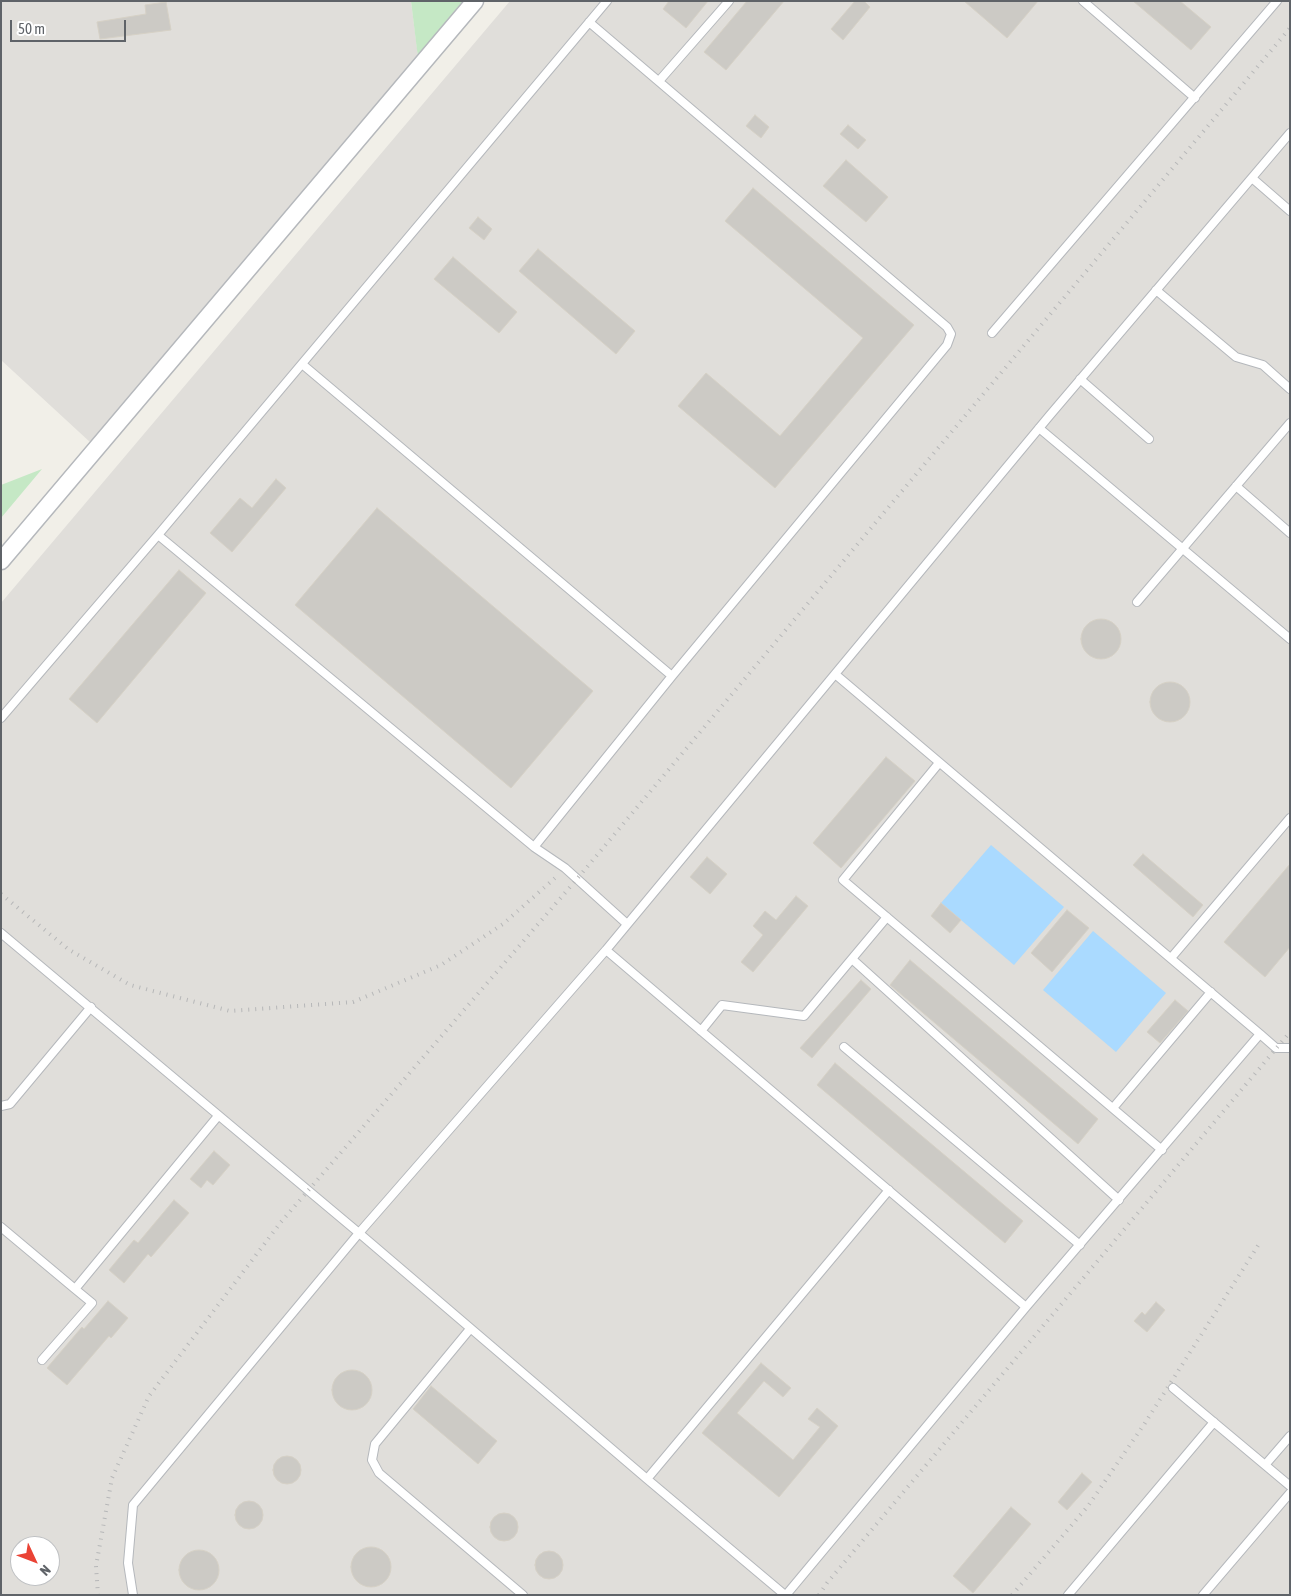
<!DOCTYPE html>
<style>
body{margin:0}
#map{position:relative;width:1291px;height:1596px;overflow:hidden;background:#f1efe8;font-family:"Asap Condensed",sans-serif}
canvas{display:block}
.frame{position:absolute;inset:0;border:2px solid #5f6368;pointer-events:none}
.north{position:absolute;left:10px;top:1536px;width:50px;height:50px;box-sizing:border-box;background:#fff;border:1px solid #bfc1c3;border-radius:50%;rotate:133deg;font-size:14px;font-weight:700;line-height:20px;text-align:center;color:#5f6368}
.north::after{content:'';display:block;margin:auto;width:18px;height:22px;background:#ea4335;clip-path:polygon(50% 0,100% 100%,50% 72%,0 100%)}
.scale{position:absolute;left:10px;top:20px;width:116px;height:22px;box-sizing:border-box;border:2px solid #5f6368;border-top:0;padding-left:6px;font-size:15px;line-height:18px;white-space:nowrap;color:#5f6368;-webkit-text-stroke:4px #fff;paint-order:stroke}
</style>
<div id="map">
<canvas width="1291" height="1596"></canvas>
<div class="frame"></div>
<div class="north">N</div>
<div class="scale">50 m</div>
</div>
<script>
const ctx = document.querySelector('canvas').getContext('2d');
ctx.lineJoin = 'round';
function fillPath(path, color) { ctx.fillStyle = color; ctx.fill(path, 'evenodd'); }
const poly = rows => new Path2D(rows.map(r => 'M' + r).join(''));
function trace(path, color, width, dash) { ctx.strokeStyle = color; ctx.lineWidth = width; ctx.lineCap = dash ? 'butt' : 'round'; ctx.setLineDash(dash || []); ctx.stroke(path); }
fillPath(poly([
 [1,1,411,1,418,56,91,443,1,360],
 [510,1,1290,1,1290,1595,1,1595,1,603],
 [20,1546,50,1546,50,1576,20,1576]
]), '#e0deda');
fillPath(poly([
 [411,1,463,1,418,56,417,50],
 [42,469,1,518,1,485]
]), '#c5e8c5');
fillPath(poly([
 [991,845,1064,907,1014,965,941,903],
 [1093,931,1166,993,1116,1052,1043,990]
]), '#aadaff');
const building = poly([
 [669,1,708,1,686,28,663,9,669,1],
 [747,1,784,1,726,70,704,52,747,1],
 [855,1,864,1,870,7,843,40,831,29,855,1],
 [964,1,1038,1,1007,38,964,1],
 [1133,1,1180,1,1211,27,1191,50,1133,1],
 [166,2,171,30,100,39,97,22,146,14,145,5,166,2],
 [755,115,769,127,761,138,746,126,755,115],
 [848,125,866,140,858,149,840,134,848,125],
 [846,160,888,197,866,222,823,186,846,160],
 [753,188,914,325,775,488,678,406,706,373,780,436,863,338,725,221,753,188],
 [478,217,492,229,484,240,469,228,478,217],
 [538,249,635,331,616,354,519,271,538,249],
 [453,257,517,312,499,333,434,279,453,257],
 [276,479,286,488,232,552,210,533,240,498,252,508,276,479],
 [377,508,593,691,511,788,295,605,377,508],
 [179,570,206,593,97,723,69,699,179,570],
 '1081 639a20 20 0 1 1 40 0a20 20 0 1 1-40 0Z',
 '1150 702a20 20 0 1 1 40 0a20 20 0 1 1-40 0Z',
 [886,757,915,781,841,868,813,843,886,757],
 [1143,854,1203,905,1193,917,1133,865,1143,854],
 [707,857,727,874,710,894,690,877,707,857],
 [1290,864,1290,947,1265,977,1224,942,1290,864],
 [796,896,808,906,753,972,741,962,763,935,753,926,765,911,776,920,796,896],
 [941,903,961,920,950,933,931,916,941,903],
 [1067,910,1089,928,1052,972,1031,953,1067,910],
 [910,960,1098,1119,1078,1144,890,985,910,960],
 [861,980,871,989,812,1058,800,1048,861,980],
 [1175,1000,1188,1011,1160,1043,1147,1032,1175,1000],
 [835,1063,1023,1221,1005,1243,817,1085,835,1063],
 [214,1151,230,1165,213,1185,207,1180,201,1188,190,1179,214,1151],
 [174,1200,189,1213,151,1257,148,1254,124,1283,109,1270,134,1240,138,1243,174,1200],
 [108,1301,128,1318,111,1338,109,1336,67,1385,47,1368,82,1327,84,1329,108,1301],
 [1156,1302,1165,1310,1147,1332,1134,1321,1142,1312,1145,1315,1156,1302],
 [761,1363,791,1388,783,1397,764,1381,737,1413,793,1460,820,1427,808,1419,817,1408,838,1426,779,1497,702,1433,761,1363],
 '332 1390a20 20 0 1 1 40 0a20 20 0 1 1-40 0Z',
 [431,1386,497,1441,478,1464,413,1409,431,1386],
 '273 1470a14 14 0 1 1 28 0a14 14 0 1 1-28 0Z',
 [1082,1473,1092,1482,1067,1510,1058,1502,1082,1473],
 '235 1515a14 14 0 1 1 28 0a14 14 0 1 1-28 0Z',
 [1011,1507,1031,1524,973,1593,953,1576,1011,1507],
 '490 1527a14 14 0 1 1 28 0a14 14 0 1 1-28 0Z',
 '351 1567a20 20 0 1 1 40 0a20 20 0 1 1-40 0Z',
 '179 1570a20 20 0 1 1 40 0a20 20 0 1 1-40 0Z',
 '535 1565a14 14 0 1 1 28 0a14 14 0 1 1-28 0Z'
]);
fillPath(building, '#cccac5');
trace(building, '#d6d1c6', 1);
const lane = poly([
 [1083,1,1195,98],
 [659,81,729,1],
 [1252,178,1290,211],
 [1156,290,1236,357,1263,365,1290,389],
 [992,333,1277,1],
 [302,364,672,676],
 [1080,379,1149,439],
 [1039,428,1290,639],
 [1236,486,1290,533],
 [158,535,534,847,565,868,627,924],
 [1137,602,1290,423],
 [835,674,1260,1034],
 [1,718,158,535,607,1],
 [939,763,843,880,1162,1150],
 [534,847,672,676,947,345,951,334,947,327,589,22],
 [1,933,359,1233,647,1479,785,1595],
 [606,950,1026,1307],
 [1171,958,1290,818],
 [852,959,1119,1200],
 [701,1031,722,1005,804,1016,887,917],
 [844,1047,1080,1245],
 [1,1106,10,1104,91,1007],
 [1113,1108,1211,992],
 [1,1227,75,1289,218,1116],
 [470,1329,375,1444,372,1460,379,1473,523,1595],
 [42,1360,92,1303,75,1289],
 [1173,1388,1290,1486],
 [1265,1465,1290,1436],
 [647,1479,889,1190],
 [133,1595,128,1563,133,1505,359,1233,606,950,1050,415,1290,133],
 [786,1595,1026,1307,1260,1034,1276,1048,1290,1048],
 [1068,1595,1214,1422],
 [1203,1595,1290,1493]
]);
const street = poly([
 [1,561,475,1]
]);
trace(lane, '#b5b8bc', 10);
trace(street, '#b5b8bc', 19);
trace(lane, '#fff', 8);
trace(street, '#fff', 16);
trace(poly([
 [1,894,68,949,130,985,230,1011,353,1002,441,965,503,924,555,878],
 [98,1595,96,1566,112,1478,149,1396,281,1222,577,879,1290,28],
 [819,1595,827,1583,1290,1032],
 [1012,1595,1088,1506,1145,1423,1259,1244]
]), '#b6b7b8', 4, [1, 6]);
</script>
